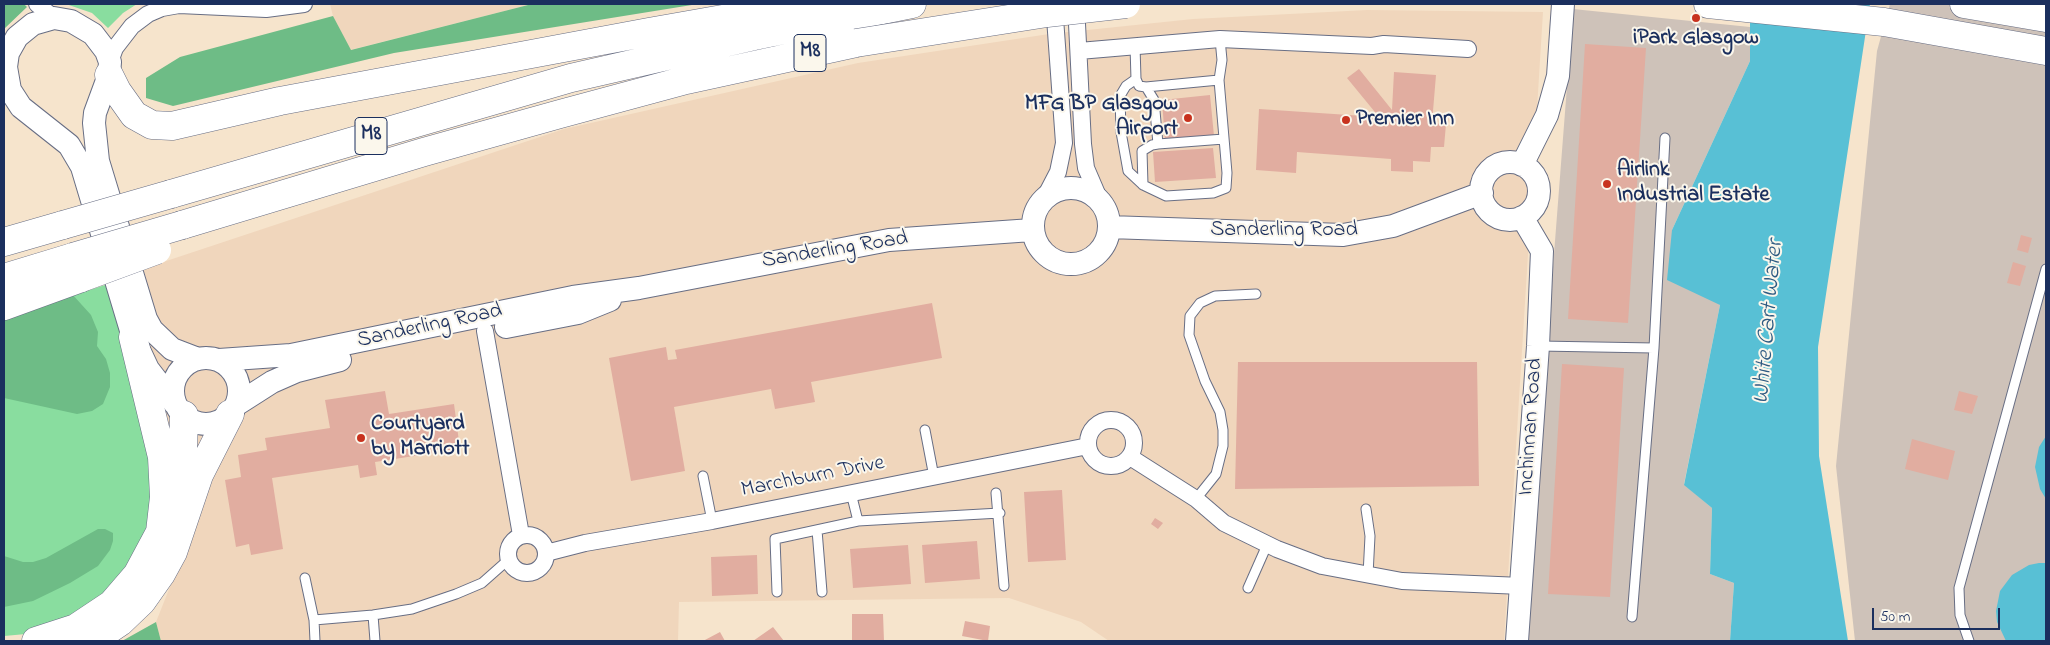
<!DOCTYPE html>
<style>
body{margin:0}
#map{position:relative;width:2050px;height:645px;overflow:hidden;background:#f6e4cc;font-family:"Indie Flower",sans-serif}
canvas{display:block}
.frame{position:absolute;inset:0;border:5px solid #1b2f5e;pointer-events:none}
.scale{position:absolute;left:1872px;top:608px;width:128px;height:22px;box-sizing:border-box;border:2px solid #1b2f5e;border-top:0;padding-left:6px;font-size:15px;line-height:18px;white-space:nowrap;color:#1b2f5e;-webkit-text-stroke:4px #fbf7ec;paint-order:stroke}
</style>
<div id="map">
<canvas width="2050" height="645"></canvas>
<div class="frame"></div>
<div class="scale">50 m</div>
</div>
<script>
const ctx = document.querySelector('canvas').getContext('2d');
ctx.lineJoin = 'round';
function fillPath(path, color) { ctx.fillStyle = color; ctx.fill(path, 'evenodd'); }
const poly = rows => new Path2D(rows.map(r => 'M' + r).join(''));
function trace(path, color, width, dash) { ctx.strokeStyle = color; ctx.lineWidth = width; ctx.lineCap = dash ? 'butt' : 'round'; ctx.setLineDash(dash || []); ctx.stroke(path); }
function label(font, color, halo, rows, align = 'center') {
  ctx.font = font + ' "Indie Flower",sans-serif'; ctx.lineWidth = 4; ctx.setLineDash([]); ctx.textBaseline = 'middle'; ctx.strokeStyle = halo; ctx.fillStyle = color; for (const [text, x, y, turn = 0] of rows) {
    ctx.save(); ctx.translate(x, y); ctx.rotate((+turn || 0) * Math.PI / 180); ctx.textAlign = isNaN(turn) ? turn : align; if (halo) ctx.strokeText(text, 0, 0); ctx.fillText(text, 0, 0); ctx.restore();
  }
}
fillPath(poly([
 [330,4,532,4,350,50,333,16],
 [1367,10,1543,12,1504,641,1109,641,1081,622,1009,598,679,602,678,641,161,641,156,622,187,544,109,280,564,129,858,63,1049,34,1193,19]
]), '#f0d6bc');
fillPath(poly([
 [1890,4,2046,4,2046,641,1855,641,1836,466,1877,51],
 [1573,9,1750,27,1750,61,1672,230,1720,305,1684,484,1712,508,1710,574,1734,583,1730,641,1524,641]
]), '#cec2b9');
fillPath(poly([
 [66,4,137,4,123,13,108,28,92,13],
 [108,284,148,418,155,515,137,560,93,607,26,634,4,636,4,318]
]), '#89dd9f');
fillPath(poly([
 [4,4,24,4,27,7,4,29],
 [532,4,698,4,394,53,173,106,146,98,146,78,180,57,333,16,351,50],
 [72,294,91,315,98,332,97,346,106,359,110,373,110,387,103,404,92,411,77,414,4,398,4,319],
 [98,529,105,529,113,533,113,541,110,550,98,566,70,583,33,601,4,607,4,556,23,562,33,562,46,558],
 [156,622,161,641,122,641]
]), '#6ebc86');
fillPath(poly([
 [1750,4,1870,4,1818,347,1819,456,1848,641,1730,641,1734,583,1710,574,1712,508,1684,485,1720,305,1667,280,1672,230,1750,61],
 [2046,436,2046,499,2040,489,2035,467,2039,447],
 [2039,563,2046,563,2046,641,2006,641,1997,622,1996,611,2000,591,2012,575,2029,565]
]), '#58c0d5');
fillPath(poly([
 [1585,44,1646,48,1628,323,1568,319],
 [1359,69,1392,110,1394,72,1436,75,1432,123,1446,124,1444,147,1431,147,1430,162,1413,161,1413,172,1391,171,1391,159,1297,152,1296,173,1256,170,1259,109,1379,117,1347,78],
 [1210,95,1214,136,1165,141,1162,100],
 [1213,148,1216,178,1155,182,1153,152],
 [2021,235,2032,238,2028,253,2017,250],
 [2013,262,2026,266,2020,286,2007,283],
 [932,303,942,358,811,382,815,402,775,409,771,389,674,407,685,471,631,481,609,358,666,347,668,360,677,359,675,350],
 [1238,362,1477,362,1479,486,1235,489],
 [1562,364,1624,368,1610,597,1548,594],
 [385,391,389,414,454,404,460,449,375,462,377,475,360,478,358,465,272,478,283,549,251,555,249,544,236,547,225,480,241,477,238,455,267,450,265,438,330,428,325,400],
 [1959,391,1978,396,1972,414,1954,410],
 [1912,439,1955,451,1948,480,1905,469],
 [1062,490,1066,560,1028,562,1024,492],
 [1155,518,1163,523,1158,529,1151,524],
 [977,541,980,579,925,583,922,545],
 [908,545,911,584,853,588,850,549],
 [757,555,758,594,712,596,711,557],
 [852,614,883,614,884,641,852,641],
 [965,621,990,626,988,641,962,636],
 [773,627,784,641,753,641],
 [720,632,725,641,703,641]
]), '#e1ada0');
const lane = poly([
 [1135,46,1136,79,1139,86,1146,87,1219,80,1222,60,1220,39],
 [1136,79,1126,86,1120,96,1121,132,1128,171,1143,185],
 [1146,87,1154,100,1158,144,1152,145,1142,151,1143,185,1166,196,1213,193,1226,188,1227,173,1219,80],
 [1158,144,1224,139],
 [1539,346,1654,348],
 [925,430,934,477],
 [703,476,712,521],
 [851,493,858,521],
 [996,493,1004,586],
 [1196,499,1216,474,1223,446,1223,430,1220,412,1205,381,1189,335,1190,316,1200,303,1215,296,1256,294],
 [1366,509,1370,536,1368,575],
 [817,530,822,592],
 [305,578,314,620,373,615,412,609,456,594,482,583,508,560],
 [1248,588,1267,545],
 [777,592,775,539,858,521,1000,513],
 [373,615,375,641],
 [1632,617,1654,348,1665,138],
 [314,620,315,641],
 [1969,641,1960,615,1959,588,2046,269]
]);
const street = poly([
 [37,4,54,18],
 [1076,4,1083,144,1086,168,1101,203],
 [1079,51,1220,39,1372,46,1384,44,1468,49],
 [110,62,115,48,132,26,148,14,162,8,179,5,266,9,304,4],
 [1045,197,1058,172,1064,143,1054,4],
 [485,331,521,535],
 '1088 443a23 23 0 1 1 46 0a23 23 0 1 1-46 0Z',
 [1130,457,1196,499,1224,523,1277,549,1322,566,1402,581,1522,586],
 '508 554a19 19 0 1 1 38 0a19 19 0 1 1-38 0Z',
 [546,553,585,543,712,521,1088,446]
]);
const secondary = poly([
 '1481 191a29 29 0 1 1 58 0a29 29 0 1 1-58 0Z',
 [1522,165,1547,115,1558,76,1563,4],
 '1033 226a38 38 0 1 1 76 0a38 38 0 1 1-76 0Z',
 [1109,227,1343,235,1393,226,1482,193],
 [506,327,578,313,610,300],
 '173 391a33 33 0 1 1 66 0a33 33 0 1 1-66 0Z',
 [219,360,291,355,573,297,639,288,889,240,1032,230],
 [175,404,148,369,133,337,82,167,69,145,21,107,10,90,6,67,8,53,17,37,33,24,54,18,71,21,93,34,106,51,110,62,109,75,95,113,94,123,98,161,146,319,152,330,172,349,198,359],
 [236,405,272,382,297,371,340,360],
 [1517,641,1538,346,1542,251,1522,217]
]);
const highway = poly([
 [1708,4,1884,22,2046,51],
 [1964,4,2046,18],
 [109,75,117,91,134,115,152,125,172,126,280,101,649,32,751,14,855,4],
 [171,194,571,78,754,36,912,4],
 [182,225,424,152,560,114,686,80,856,43],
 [4,242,63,225],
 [4,278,73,257],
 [4,306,81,278],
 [174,493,183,451,184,415],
 [36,641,76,628,112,604,137,575,160,532,164,497,162,457,133,337],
 [92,641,120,622,142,601,161,574,173,552,199,475,230,414]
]);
trace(lane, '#686e84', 11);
trace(street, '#686e84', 18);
trace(secondary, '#686e84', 24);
trace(highway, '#686e84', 29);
trace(lane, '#fff', 9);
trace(street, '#fff', 16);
trace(secondary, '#fff', 22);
trace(highway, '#fff', 28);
const highwayBridge = poly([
 [856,43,1047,13,1126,4],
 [63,225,171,194],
 [73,257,182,225],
 [81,278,157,250]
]);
trace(highwayBridge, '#686e84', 29, []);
trace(highwayBridge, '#fff', 28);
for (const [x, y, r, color] of [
 [1696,18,5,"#c8321e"],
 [1188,118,5,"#c8321e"],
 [1346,120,5,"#c8321e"],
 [1607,184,5,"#c8321e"],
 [361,438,5,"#c8321e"]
]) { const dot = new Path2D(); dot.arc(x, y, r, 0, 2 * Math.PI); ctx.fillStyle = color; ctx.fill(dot); trace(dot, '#fbf7ec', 2); }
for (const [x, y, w] of [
 [810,53,32],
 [371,136,32]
]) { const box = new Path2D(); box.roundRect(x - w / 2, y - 18.5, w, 37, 4); ctx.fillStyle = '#fbf7ec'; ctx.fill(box); trace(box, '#1b2f5e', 1); }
label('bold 21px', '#1b2f5e', null, [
 ["M8",810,53],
 ["M8",371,136]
]);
label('bold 22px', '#1b2f5e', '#fbf7ec', [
 ["iPark Glasgow",1696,39,"center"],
 ["MFG BP Glasgow",1178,105,"right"],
 ["Airport",1178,130,"right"],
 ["Premier Inn",1356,120],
 ["Airlink",1617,171],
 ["Industrial Estate",1617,196],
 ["Courtyard",371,425],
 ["by Marriott",371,450]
], 'left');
label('22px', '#1b2f5e', '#fbf7ec', [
 ["Sanderling Road",1284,231],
 ["Sanderling Road",835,251,-9],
 ["Sanderling Road",430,327,-12],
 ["Inchinnan Road",1532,427,-86],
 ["Marchburn Drive",813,478,-11]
]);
label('italic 24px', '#2d5a82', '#fbf7ec', [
 ["White Cart Water",1770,322,-85]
]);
</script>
